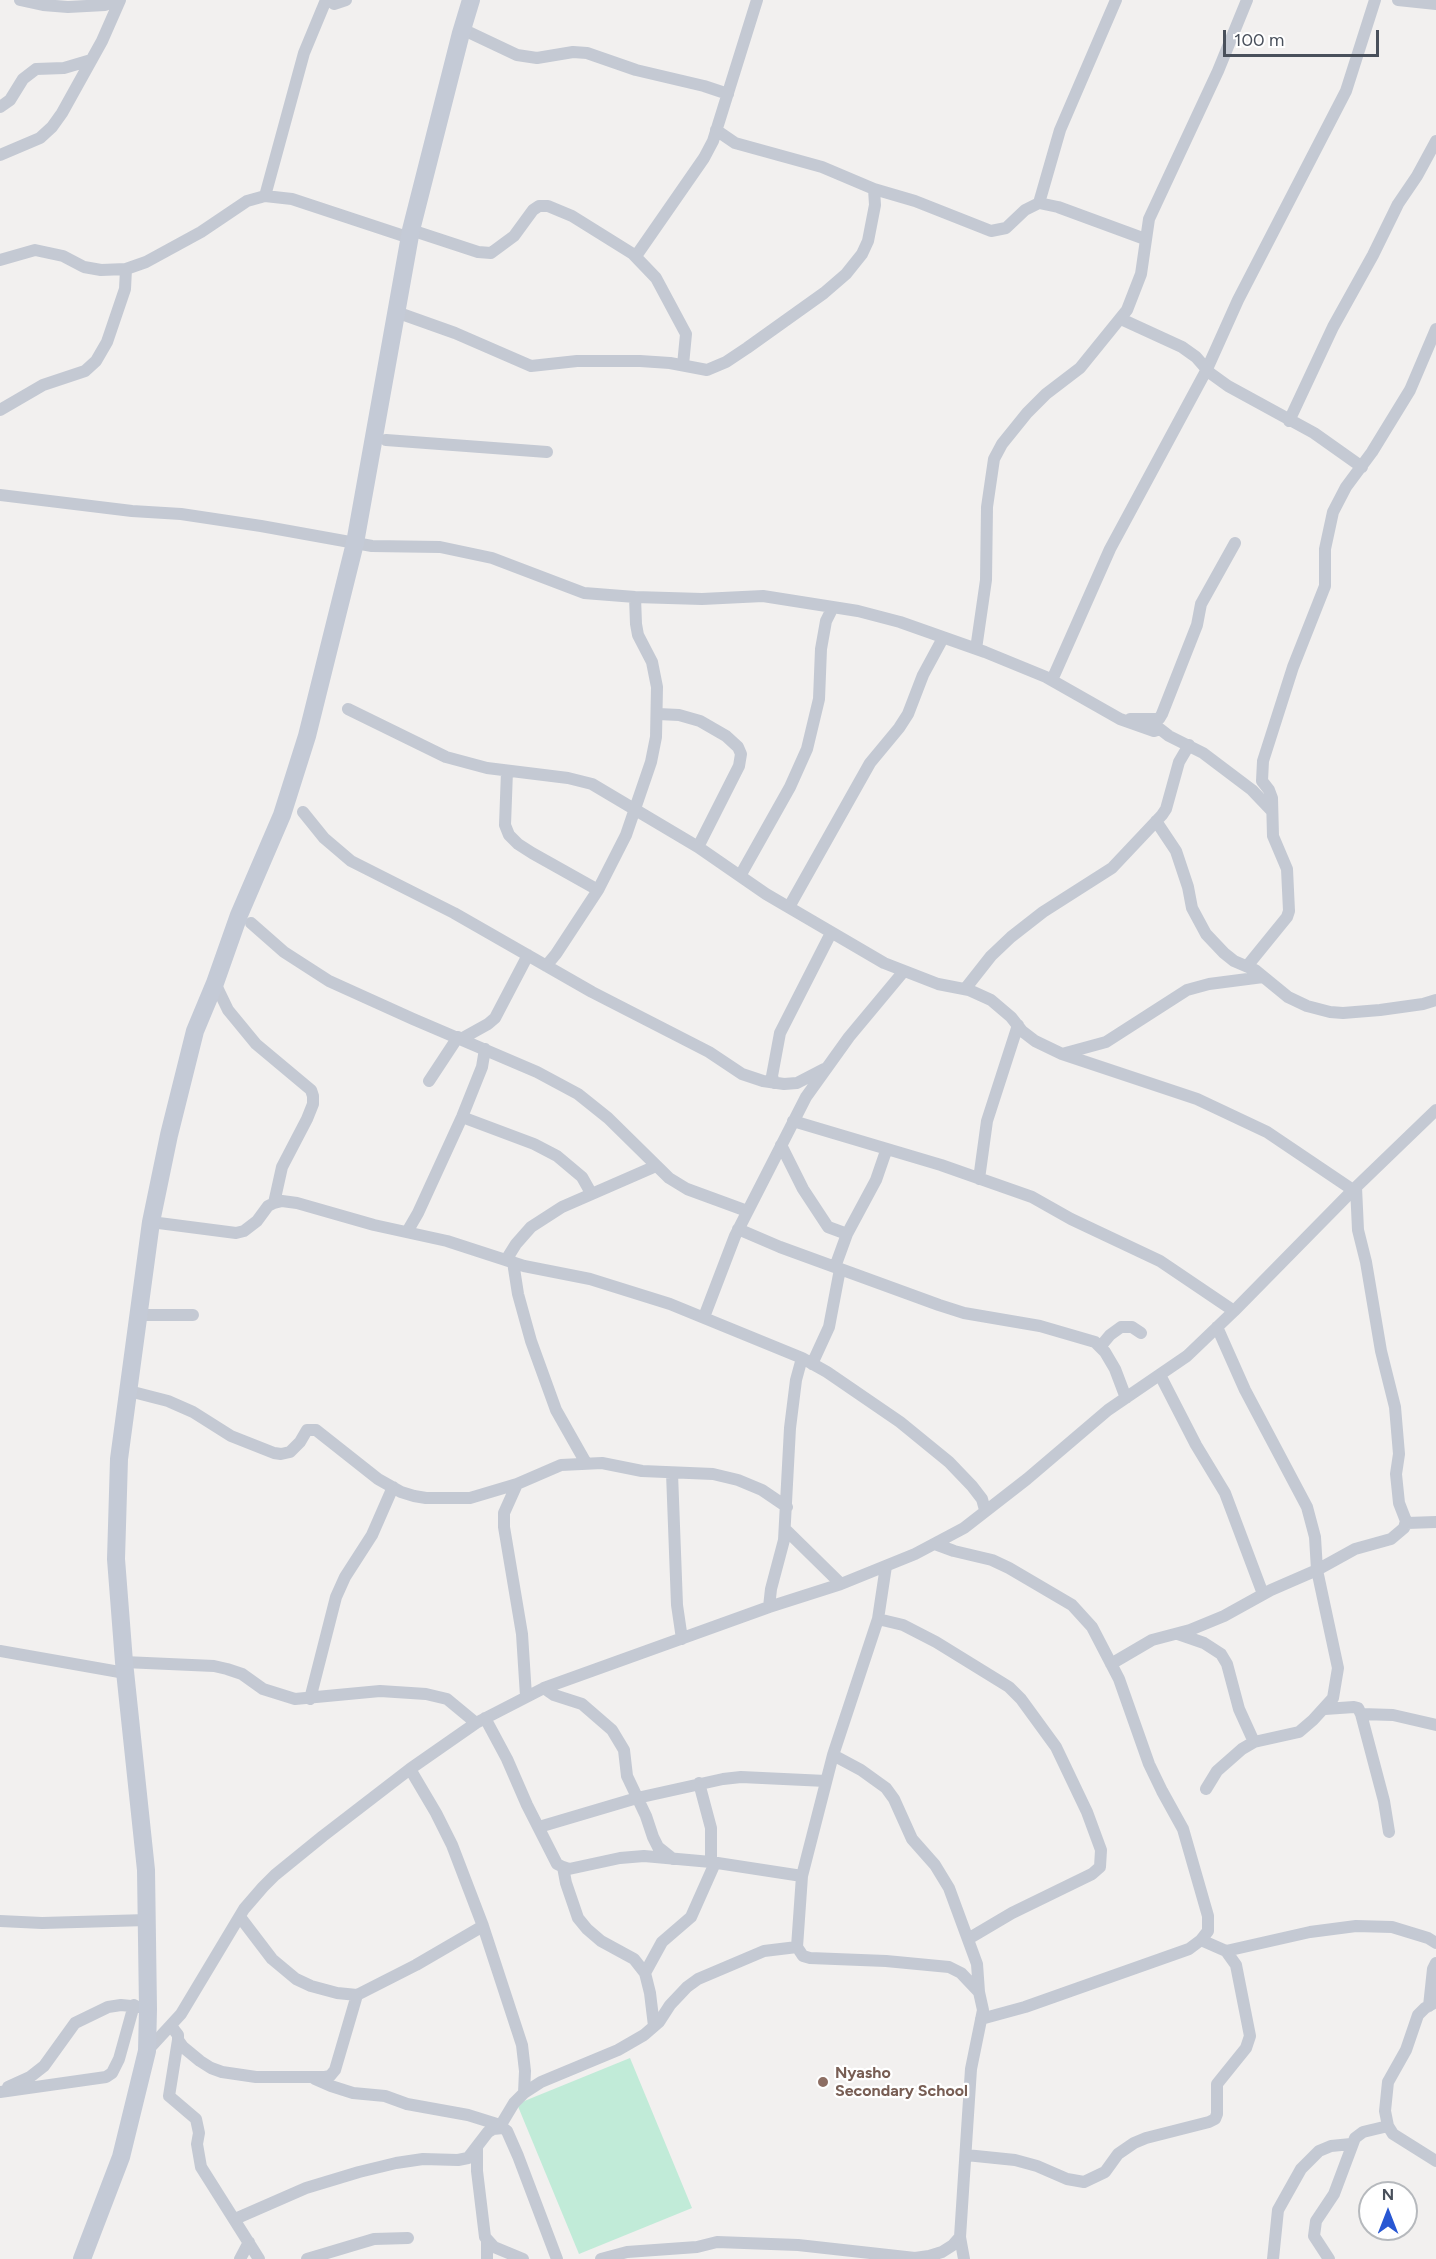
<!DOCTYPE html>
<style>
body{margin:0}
#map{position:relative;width:1436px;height:2259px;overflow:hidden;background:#f2f0ef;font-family:Figtree,sans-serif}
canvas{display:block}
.north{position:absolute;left:1358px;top:2181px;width:60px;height:60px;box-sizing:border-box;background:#fff;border:2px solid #b6b9bd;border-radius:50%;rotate:0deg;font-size:16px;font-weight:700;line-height:24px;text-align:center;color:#49505b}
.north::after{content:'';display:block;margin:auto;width:21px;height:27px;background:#2857d3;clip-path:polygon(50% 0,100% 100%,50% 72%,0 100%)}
.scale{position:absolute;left:1223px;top:30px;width:156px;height:27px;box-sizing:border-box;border:3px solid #49505b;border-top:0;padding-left:8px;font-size:18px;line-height:21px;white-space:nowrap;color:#49505b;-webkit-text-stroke:4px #fff;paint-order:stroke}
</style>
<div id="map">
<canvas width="1436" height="2259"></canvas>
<div class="north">N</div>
<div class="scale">100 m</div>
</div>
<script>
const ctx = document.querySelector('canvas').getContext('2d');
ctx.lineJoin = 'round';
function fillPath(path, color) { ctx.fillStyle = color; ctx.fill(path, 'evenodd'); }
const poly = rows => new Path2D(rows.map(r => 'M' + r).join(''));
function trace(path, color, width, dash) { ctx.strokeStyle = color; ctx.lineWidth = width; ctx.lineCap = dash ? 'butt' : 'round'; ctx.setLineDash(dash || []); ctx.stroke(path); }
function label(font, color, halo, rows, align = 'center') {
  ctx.font = font + ' Figtree,sans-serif'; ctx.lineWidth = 4.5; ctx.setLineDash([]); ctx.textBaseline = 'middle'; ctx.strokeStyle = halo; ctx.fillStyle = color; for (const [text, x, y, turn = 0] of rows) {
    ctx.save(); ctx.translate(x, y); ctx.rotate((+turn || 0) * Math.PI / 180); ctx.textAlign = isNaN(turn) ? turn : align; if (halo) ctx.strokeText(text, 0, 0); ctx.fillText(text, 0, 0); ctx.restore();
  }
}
fillPath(poly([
 [630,2058,692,2208,579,2254,517,2104]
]), '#c1ebd8');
trace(poly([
 [20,0,43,5,68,7,105,5,117,0],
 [1398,0,1436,4],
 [334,4,346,0],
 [462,29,517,55,537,58,573,52,587,53,636,70,704,86,728,94],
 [0,107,10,100,23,79,36,69,64,68,91,60],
 [716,130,735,143,822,167,874,189,915,201,991,231,1006,228,1025,210,1039,203,1058,207,1145,239],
 [0,155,40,138,52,127,62,113,102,41,120,0],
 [265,196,304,53,326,0],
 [1039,203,1060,130,1116,0],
 [411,230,478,252,491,253,514,236,533,210,539,206,548,206,572,216,633,254,656,278,686,334,683,365],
 [636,256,704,158,713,141,757,0],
 [0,260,35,250,63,256,84,267,101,270,126,269,146,262,201,232,247,201,265,196,292,199,410,238],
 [396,312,455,333,531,366,577,361,640,361,670,363,707,370,726,362,747,348,824,293,846,274,862,254,868,241,875,205,874,189],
 [1121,319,1182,347,1196,357,1210,373,1228,386,1314,433,1362,467],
 [0,410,43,385,85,371,96,361,107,342,125,289,126,269],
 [1289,421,1333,327,1373,255,1398,204,1417,176,1436,141],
 [386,440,547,452],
 [0,495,132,511,181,514,261,526,372,546,440,547,492,558,584,593,635,597,702,599,763,596,858,611,900,622,985,652,1046,677,1120,719,1154,731,1160,729,1169,736,1203,753,1252,790,1272,811],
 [976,649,986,580,987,507,994,459,1002,444,1027,413,1046,394,1080,368,1127,310,1141,274,1149,219,1218,71,1247,0],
 [1052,680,1110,549,1207,369,1238,300,1346,91,1375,0],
 [348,709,446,757,487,768,568,778,592,784,698,847,766,894,884,963,938,984,969,990,991,1000,1011,1017,1022,1031,1035,1041,1062,1054,1197,1099,1267,1132,1353,1190],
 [658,714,679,715,700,721,726,736,738,747,741,754,739,766,698,847],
 [1130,719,1159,719,1162,714,1197,625,1201,604,1235,543],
 [507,771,505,825,509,835,518,844,532,853,598,890],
 [303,812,324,838,351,861,454,913,592,992,709,1052,742,1074,763,1081,784,1084,797,1083,824,1069],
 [1156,821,1176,851,1188,887,1192,908,1206,934,1224,953,1234,961,1255,970,1288,997,1307,1006,1330,1012,1343,1013,1380,1010,1423,1004,1436,1000],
 [740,876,790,787,807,749,819,699,821,649,826,621,833,607],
 [789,907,870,763,899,728,908,714,923,675,943,638],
 [251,923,284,952,329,981,413,1019,537,1072,578,1094,608,1118,669,1178,687,1189,747,1211],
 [1248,965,1287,917,1289,911,1287,869,1273,836,1272,798,1269,790,1262,781,1263,761,1293,667,1325,586,1325,549,1333,512,1346,487,1372,452,1410,390,1436,329],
 [546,966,556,954,598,890,626,835,651,762,656,737,657,687,652,662,638,635,636,624,635,597],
 [215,983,228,1010,256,1044,311,1090,313,1096,313,1104,307,1119,282,1167,274,1203],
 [965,989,991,956,1011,937,1043,912,1112,868,1162,815,1166,809,1179,762,1189,745],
 [461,1039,488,1024,495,1018,528,955],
 [1062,1054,1106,1042,1187,990,1209,984,1263,977],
 [429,1081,458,1037],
 [774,1083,772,1076,780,1033,831,933],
 [462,1117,534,1144,557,1156,582,1177,591,1193],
 [793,1121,941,1165,1032,1197,1071,1219,1160,1261,1234,1311],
 [781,1145,803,1189,828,1227,847,1234],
 [979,1179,987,1121,1018,1025],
 [151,1222,236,1233,244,1231,257,1221,268,1206,274,1203,282,1201,297,1203,374,1225,447,1241,524,1266,590,1279,670,1304,802,1358,827,1372,900,1422,949,1462,972,1486,982,1499,985,1510],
 [738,1229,780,1247,939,1305,964,1313,1040,1326,1095,1342,1105,1352,1115,1369,1126,1398],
 [407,1232,418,1213,462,1117,482,1067,485,1049],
 [506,1260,516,1244,531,1227,562,1207,656,1166],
 [513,1262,518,1294,531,1341,556,1410,586,1463],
 [835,1267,847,1234,876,1180,886,1151],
 [138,1315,193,1315],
 [704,1317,735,1236,806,1097,849,1037,904,971],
 [1100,1347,1110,1335,1121,1327,1132,1327,1141,1333],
 [812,1364,829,1327,840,1269],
 [1160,1375,1196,1445,1225,1493,1263,1594],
 [129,1391,168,1401,193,1412,231,1436,274,1453,281,1454,290,1452,300,1442,307,1430,316,1430,378,1479,401,1492,414,1496,426,1498,470,1498,517,1484,561,1465,602,1463,642,1471,713,1474,738,1480,762,1490,787,1507],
 [672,1473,677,1605,682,1639],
 [517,1484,504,1513,504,1527,522,1634,526,1696],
 [1406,1525,1407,1523,1436,1522],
 [785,1529,841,1584],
 [935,1544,954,1551,992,1560,1009,1568,1072,1605,1092,1627,1119,1679,1149,1764,1162,1791,1183,1829,1208,1916,1208,1931,1201,1940,1189,1949,1025,2007,981,2019],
 [769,1607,771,1589,784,1540,790,1428,796,1380,802,1358],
 [878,1619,903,1625,936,1642,1009,1687,1021,1699,1056,1747,1087,1812,1101,1850,1100,1867,1092,1874,1012,1913,968,1939],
 [1178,1634,1204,1643,1221,1654,1227,1664,1239,1709,1254,1742],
 [0,1651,125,1673],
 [124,1662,214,1666,227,1669,242,1674,263,1689,295,1699,380,1691,426,1694,447,1699,476,1723],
 [1111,1664,1152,1640,1190,1630,1224,1616,1271,1590,1317,1570,1355,1549,1391,1539,1404,1528,1406,1521,1399,1503,1396,1474,1399,1454,1395,1407,1381,1351,1366,1262,1358,1230,1356,1187],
 [544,1688,554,1695,582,1704,612,1730,624,1750,627,1776,646,1816,653,1837,658,1847,673,1859],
 [310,1699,336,1597,345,1577,372,1535,393,1487],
 [1325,1709,1354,1707,1358,1708,1361,1714,1384,1801,1389,1832],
 [1361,1714,1393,1715,1436,1725],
 [485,1718,507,1759,527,1805,557,1864,563,1867,569,1869,620,1858,644,1856,711,1862,802,1876],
 [833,1755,861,1770,886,1788,894,1799,912,1839,935,1865,949,1888,977,1964,979,1992],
 [410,1769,436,1813,452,1845,483,1926,522,2045,525,2071,524,2093],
 [699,1783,711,1828,711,1862],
 [1206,1789,1217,1771,1242,1749,1254,1742,1299,1732,1313,1720,1333,1698,1338,1668,1317,1570,1315,1537,1307,1507,1245,1390,1217,1327],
 [539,1827,637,1798,723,1779,741,1777,826,1781],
 [563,1867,566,1883,578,1918,587,1929,601,1941,634,1959,645,1973,650,1993,654,2026],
 [240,1917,272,1959,296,1979,311,1986,337,1993,357,1995,416,1965,483,1926],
 [0,1921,42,1923,147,1920],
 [1226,1951,1310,1932,1356,1926,1392,1927,1428,1938,1436,1943],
 [645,1973,662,1942,691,1917,715,1863],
 [1436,2002,1425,2008,1418,2015,1406,2050,1388,2082,1385,2111,1388,2126,1393,2134,1436,2161],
 [1429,2006,1433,1969,1436,1963],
 [171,2026,178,2035,178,2040,169,2096,196,2119,199,2133,197,2144,201,2167,259,2259],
 [178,2040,183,2047,200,2061,211,2068,222,2072,256,2077,325,2077,330,2076,335,2070,357,1995],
 [147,2051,181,2014,244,1909,263,1887,275,1875,323,1836,410,1769,476,1723,544,1688,769,1607,841,1584,915,1554,964,1528,1027,1479,1108,1410,1187,1356,1234,1311,1353,1190,1436,1110],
 [315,2079,331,2086,353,2093,385,2096,407,2104,468,2115,500,2125],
 [8,2087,30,2077,44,2066,75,2023,108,2007,121,2005,141,2007],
 [0,2092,106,2077,112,2073,119,2059,134,2005],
 [499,2128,514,2103,524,2093,541,2082,618,2050,644,2035,659,2022,670,2005,687,1987,698,1979,764,1951,797,1947],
 [477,2148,477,2171,485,2237,494,2247,523,2259],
 [966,2155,1015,2160,1037,2166,1067,2179,1084,2182,1105,2172,1118,2154,1134,2143,1146,2138,1209,2122,1215,2119,1217,2114,1217,2084,1246,2048,1250,2036,1236,1965,1226,1951,1201,1940],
 [235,2219,306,2188,359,2172,396,2163,423,2159,458,2160,468,2158,488,2132,493,2129,503,2128,507,2131,518,2156,557,2259],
 [960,2237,964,2259],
 [240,2259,249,2242],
 [307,2259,374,2239,408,2238],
 [487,2259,487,2242],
 [601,2259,627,2252,697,2247,717,2242,798,2245,915,2258,929,2256,942,2252,953,2245,960,2237,971,2069,983,2010,979,1992,961,1973,949,1967,886,1961,810,1958,803,1956,797,1947,802,1876,833,1755,878,1619,886,1566],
 [1273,2259,1278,2210,1301,2169,1319,2151,1331,2146,1351,2144],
 [1329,2259,1314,2236,1316,2221,1334,2194,1355,2138,1363,2132,1388,2126]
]), '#c4c9d3', 12);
trace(poly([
 [82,2259,121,2157,147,2051,148,2009,146,1870,124,1662,116,1559,119,1459,151,1222,169,1135,195,1031,215,983,239,915,282,815,307,736,355,543,411,230,461,33,471,0]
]), '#c4cad6', 18);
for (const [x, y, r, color] of [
 [823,2082,6,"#8d6e63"]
]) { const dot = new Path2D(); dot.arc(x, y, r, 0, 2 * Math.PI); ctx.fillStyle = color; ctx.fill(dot); trace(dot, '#fff', 2); }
label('bold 16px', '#785e54', '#fff', [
 ["Nyasho",835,2073],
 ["Secondary School",835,2091]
], 'left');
</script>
